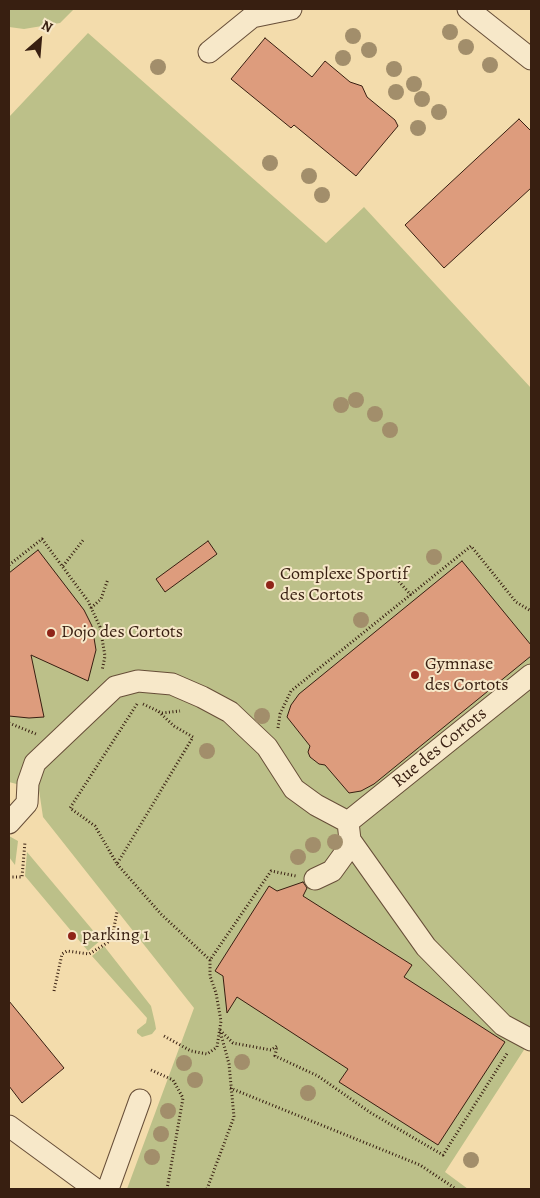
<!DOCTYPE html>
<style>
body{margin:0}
#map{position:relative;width:540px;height:1198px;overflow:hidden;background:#f3dcac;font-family:Alegreya,serif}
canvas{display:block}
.frame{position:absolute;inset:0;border:10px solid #381f11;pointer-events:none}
.north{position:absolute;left:15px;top:15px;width:50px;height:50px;-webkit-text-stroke:4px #f7e8c9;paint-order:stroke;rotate:27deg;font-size:14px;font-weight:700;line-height:20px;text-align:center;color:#381f11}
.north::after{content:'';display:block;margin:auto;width:18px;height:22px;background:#381f11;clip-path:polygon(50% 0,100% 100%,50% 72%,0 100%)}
</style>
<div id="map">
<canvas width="540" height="1198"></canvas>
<div class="frame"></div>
<div class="north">N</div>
</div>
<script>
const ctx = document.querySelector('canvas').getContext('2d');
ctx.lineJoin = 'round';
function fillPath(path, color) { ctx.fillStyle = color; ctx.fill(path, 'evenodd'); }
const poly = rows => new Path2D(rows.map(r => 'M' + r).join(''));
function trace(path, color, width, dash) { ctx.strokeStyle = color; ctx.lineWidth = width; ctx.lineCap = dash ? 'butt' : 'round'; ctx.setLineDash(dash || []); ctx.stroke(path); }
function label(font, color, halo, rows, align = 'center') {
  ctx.font = font + ' Alegreya,serif'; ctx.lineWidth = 4; ctx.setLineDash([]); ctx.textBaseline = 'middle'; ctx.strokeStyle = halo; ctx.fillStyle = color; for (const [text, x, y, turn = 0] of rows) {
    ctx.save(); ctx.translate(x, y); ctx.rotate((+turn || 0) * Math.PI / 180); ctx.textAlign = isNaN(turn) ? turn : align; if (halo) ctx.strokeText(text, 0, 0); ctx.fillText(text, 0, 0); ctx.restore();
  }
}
fillPath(poly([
 [9,9,74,9,60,23,24,29,9,27],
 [88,33,326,243,364,207,531,388,531,1039,445,1172,468,1189,127,1189,194,1008,43,817,39,790,9,782,9,117],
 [9,836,18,841,15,865,9,857],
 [27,852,101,940,88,951,25,876],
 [104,946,151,1006,155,1023,156,1029,152,1034,142,1037,137,1033,137,1030,146,1023,147,1018,92,956]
]), '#bcc089');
const building = poly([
 [265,38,312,77,325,61,350,82,362,86,367,97,395,120,398,126,356,176,294,125,291,128,231,79,265,38],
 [519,119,531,131,531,188,444,268,405,225,519,119],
 [208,541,217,554,165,592,156,579,208,541],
 [38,550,84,610,92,626,96,650,88,681,31,655,44,717,29,718,9,716,9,573,38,550],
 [462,561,531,645,531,656,374,784,361,791,349,793,325,765,319,764,310,757,308,752,310,746,287,717,291,705,299,694,462,561],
 [303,882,307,888,303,896,412,965,404,977,505,1042,438,1145,339,1082,348,1069,237,997,227,1013,223,976,215,971,269,886,277,891,303,882],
 [9,1001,64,1068,22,1103,9,1086,9,1001]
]);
fillPath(building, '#dd9c7d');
trace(building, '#381f11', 1);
const minor = poly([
 [468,9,531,59],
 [209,52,252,17,291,9],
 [9,823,27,803,28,783,35,763,115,687,138,681,172,684,202,697,230,712,267,747,294,789,316,805,348,822],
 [350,840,426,947,503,1025,531,1040],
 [315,879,332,871,345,853,350,840,348,822,531,675],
 [9,1126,95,1189],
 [108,1189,140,1100]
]);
trace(minor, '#674e38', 23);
trace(poly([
 [9,565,42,539,88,601,100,627,105,656,102,671],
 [63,566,84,539],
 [394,576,411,595],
 [91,608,101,599,108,579],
 [137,704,70,808,95,826,117,864,193,737,174,726,157,710],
 [143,704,162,713,180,711],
 [9,723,36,734],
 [278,728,280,714,291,691,471,546,516,602,531,611],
 [117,864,161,914,210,960],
 [9,877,22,877,25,842],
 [54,991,62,954,67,951,89,954,107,943,112,938,117,912],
 [220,1030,233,1043,271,1050,277,1046,275,1056,318,1076,371,1113,443,1155,508,1052],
 [164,1036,191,1051,207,1054,217,1047,221,1021,216,993,210,976,210,960,271,871,296,876],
 [151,1070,173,1080,183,1098,167,1189],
 [230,1088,420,1165,456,1189],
 [207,1189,234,1117,229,1064,220,1031]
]), '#381f11', 3, [1, 2.5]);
trace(minor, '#f7e8c9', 21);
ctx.fillStyle = '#a28e6b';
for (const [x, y] of [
 [450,32],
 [353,36],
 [466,47],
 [369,50],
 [343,58],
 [490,65],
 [158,67],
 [394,69],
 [414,84],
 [396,92],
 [422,99],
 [439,112],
 [418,128],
 [270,163],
 [309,176],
 [322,195],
 [356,400],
 [341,405],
 [375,414],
 [390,430],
 [434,557],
 [361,620],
 [262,716],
 [207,751],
 [335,842],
 [313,845],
 [298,857],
 [242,1062],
 [184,1063],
 [195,1080],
 [308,1093],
 [168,1111],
 [161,1134],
 [152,1157],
 [471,1160]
]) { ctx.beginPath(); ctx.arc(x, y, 8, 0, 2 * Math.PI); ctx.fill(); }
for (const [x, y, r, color] of [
 [270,585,5,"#8f2418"],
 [51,633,5,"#8f2418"],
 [415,675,5,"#8f2418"],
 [72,936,5,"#8f2418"]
]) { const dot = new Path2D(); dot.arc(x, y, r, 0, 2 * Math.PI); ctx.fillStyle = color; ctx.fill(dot); trace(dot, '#f7e8c9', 2); }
label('18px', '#381f11', '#f7e8c9', [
 ["Complexe Sportif",280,575],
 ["des Cortots",280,596],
 ["Dojo des Cortots",61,633],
 ["Gymnase",425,665],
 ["des Cortots",425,686],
 ["parking 1",82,936]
], 'left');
label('18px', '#381f11', '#f7e8c9', [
 ["Rue des Cortots",440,748,-39]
]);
</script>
